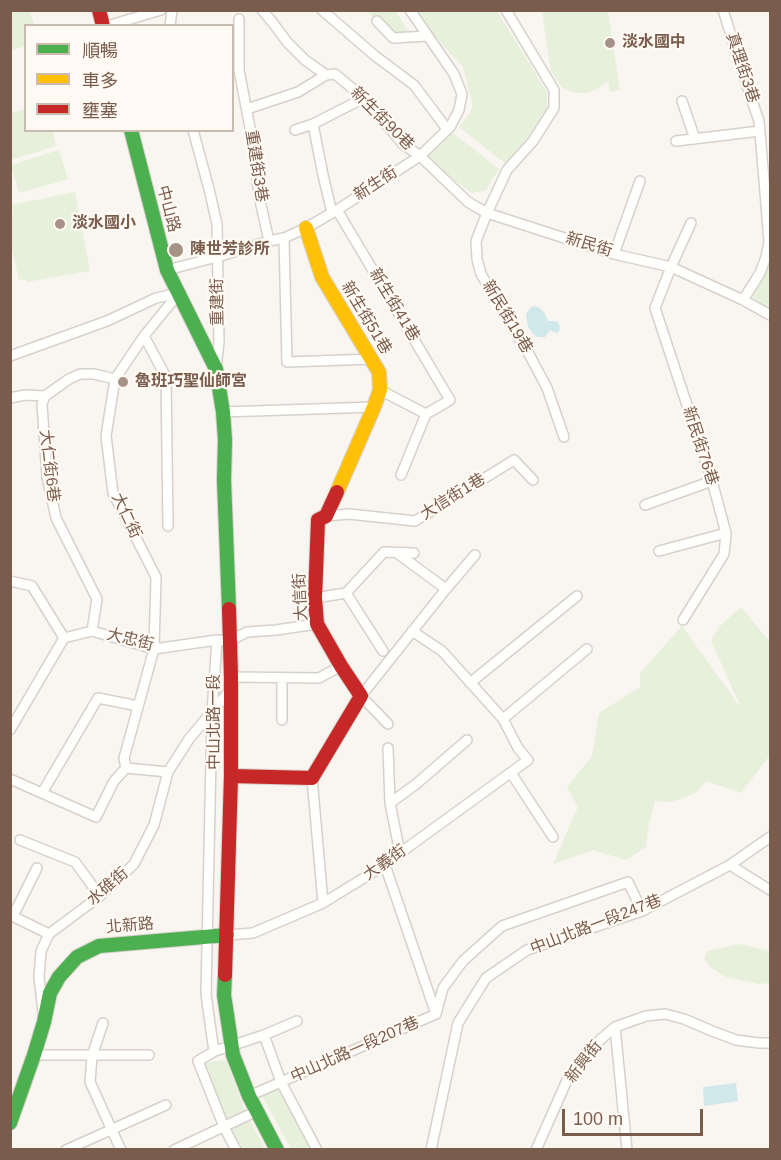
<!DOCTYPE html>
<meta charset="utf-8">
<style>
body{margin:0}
#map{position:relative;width:781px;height:1160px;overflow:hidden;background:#f9f5f0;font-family:Arial,"Noto Sans TC",sans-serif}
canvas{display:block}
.frame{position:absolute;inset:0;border:12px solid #7a5c4d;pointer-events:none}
.legend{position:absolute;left:24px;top:24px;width:210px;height:108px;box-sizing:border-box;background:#fffaf3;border:2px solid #cabbb1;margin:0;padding:8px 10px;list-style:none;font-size:18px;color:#7a5c4d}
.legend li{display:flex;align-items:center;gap:12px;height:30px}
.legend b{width:30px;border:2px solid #cabbb1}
.scale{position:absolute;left:562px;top:1109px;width:141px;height:27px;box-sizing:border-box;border:3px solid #7a5c4d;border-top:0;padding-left:8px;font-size:18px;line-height:21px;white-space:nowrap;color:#7a5c4d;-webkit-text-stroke:4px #fffaf3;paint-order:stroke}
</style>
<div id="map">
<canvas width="781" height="1160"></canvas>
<div class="frame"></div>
<ul class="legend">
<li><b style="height:8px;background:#4caf50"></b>順暢</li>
<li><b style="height:8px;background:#ffc107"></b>車多</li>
<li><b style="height:8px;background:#c62828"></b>壅塞</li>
</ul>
<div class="scale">100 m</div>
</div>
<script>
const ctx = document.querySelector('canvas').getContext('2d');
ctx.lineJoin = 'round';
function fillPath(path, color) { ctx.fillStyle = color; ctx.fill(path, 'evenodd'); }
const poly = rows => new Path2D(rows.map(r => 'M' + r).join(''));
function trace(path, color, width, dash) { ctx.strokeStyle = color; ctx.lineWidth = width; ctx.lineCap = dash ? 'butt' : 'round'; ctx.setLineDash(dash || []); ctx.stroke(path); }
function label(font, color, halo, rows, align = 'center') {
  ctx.font = font + ' Arial,"Noto Sans TC",sans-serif'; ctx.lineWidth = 4.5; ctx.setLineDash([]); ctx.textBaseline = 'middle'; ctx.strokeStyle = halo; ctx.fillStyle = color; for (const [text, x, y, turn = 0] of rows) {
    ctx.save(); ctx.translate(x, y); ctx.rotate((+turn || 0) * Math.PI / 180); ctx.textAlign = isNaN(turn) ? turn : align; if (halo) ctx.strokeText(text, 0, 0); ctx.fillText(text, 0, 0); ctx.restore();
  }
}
fillPath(poly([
 [10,11,30,11,34,25,26,26,25,46,12,50,10,46],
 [367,11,395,11,413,37,384,31],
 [411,11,497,11,547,92,547,108,528,137,506,164,459,127,469,114,473,105,463,67],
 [542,11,608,11,620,90,610,92,608,81,595,90,587,93,579,93,569,91,562,87,551,72],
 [25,109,26,130,53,131,56,146,11,160,11,113],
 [453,133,499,169,486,190,472,193,422,157],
 [59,150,68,179,19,193,11,165],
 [75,192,90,271,27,282,26,279,19,280,11,246,11,217,13,216,11,205],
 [768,263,770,263,770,309,756,301,751,294],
 [741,607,770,642,770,755,741,793,706,781,698,791,687,797,671,802,655,801,649,824,646,847,626,860,593,850,553,864,578,807,567,787,592,756,599,713,640,687,640,673,682,626,741,708,711,640,720,626],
 [740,944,770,951,770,983,759,984,726,977,710,967,704,958,707,951],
 [226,1060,245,1110,225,1119,203,1063],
 [280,1087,313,1149,291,1149,262,1096],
 [250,1120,265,1149,242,1149,231,1128]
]), '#e7f0db');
fillPath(poly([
 [535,306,540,308,545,314,548,321,555,321,558,322,560,326,559,332,556,333,550,330,545,337,538,337,534,335,528,327,526,314,531,307],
 [736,1083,738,1101,704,1106,703,1087]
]), '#d0e8ea');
const street = poly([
 [262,10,273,23,287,42,305,60,326,75],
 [322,10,374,55,414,85,447,129],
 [506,10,554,90,554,108,533,141,507,170,487,213,476,241,477,259,481,274,530,356,547,388,564,437],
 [723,10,749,92,759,121,766,204,769,242,766,257,760,273,743,300],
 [239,19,239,70,254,149,259,196,269,241],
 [377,21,393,38,428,36],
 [107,26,161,10],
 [170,26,172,10],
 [682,101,695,139],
 [247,109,298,92,326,75,335,74,364,98,403,144,420,156,468,202,487,213,614,254,671,267,743,300,770,315],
 [313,124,323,175,332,213],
 [193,130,209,189,217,224,219,342,216,368],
 [295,130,313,124,364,98],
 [676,141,760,131],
 [337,210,450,400,426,414,380,390],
 [284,238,287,362,372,359],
 [614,254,640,181],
 [167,270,217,257,269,241,284,238,306,228,337,210,420,156,450,127,459,110,462,94,454,74,410,10],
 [144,336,166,377,168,526],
 [10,356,107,321,156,298,179,293],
 [45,396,69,379,80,374,94,374,115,379],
 [10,398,25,395,45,396,42,404,47,477,56,518,97,599,92,631],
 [223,412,374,407],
 [401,475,426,414],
 [645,505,712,481],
 [326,516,349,514,415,521,514,460,533,480],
 [659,551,726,533],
 [397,553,446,589],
 [10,581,32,586,64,638],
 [346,593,383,651],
 [315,598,346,593,384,552,414,553],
 [683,620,724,554,726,533,712,481,655,308,671,267,691,223],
 [231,677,319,678,341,666],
 [470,683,577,596],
 [503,719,587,649],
 [282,720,282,678],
 [388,724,361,696,446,589,475,555],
 [10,730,64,638,92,631,154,649,217,640,230,641,247,632,276,630,317,624],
 [388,748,390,803],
 [126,768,124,758,154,649,156,577,113,493,106,436,115,379,144,336,179,293],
 [126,768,168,772],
 [511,773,553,837],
 [312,778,323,903],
 [10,779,96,817,114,781,126,768],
 [42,793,98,698,138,706],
 [20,840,75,862,100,896],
 [400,853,390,803,415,785,467,740],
 [385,865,436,1014],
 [730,865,770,890],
 [10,915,49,934],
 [13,916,37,868],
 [227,935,253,933,323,903,385,865,400,853,528,760,518,748,503,719,442,651,412,631],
 [43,1012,39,977,41,951,49,934,100,896,134,864,154,825,168,772,189,739,231,689],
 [103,1023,92,1056,90,1082,121,1150],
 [615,1027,627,1150],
 [264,1035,281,1082,317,1150],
 [215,1051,213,1045,206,994,212,712,217,640],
 [34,1055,149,1055],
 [249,1096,436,1014,443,988,463,961,502,926,628,882,642,911],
 [66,1150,166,1105],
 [174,1150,257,1111],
 [236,1150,224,1127,198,1061,215,1051,264,1035,297,1021],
 [431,1150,458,1023,486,978,527,950,642,911,730,865,770,837],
 [536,1150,568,1078,593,1046,615,1027,646,1016,665,1014,684,1019,712,1031,736,1040,759,1043,770,1043]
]);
const fast = poly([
 [131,130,167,270,216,369,223,412,225,440,224,480,229,609],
 [225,975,224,995,233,1055,249,1096,277,1150],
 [10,1123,34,1055,44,1022,50,993,59,977,77,957,99,946,227,935]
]);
const slow = poly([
 [306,228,322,277,379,372,380,390,374,407,337,492]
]);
const jam = poly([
 [99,10,103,26],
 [231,776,312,778,361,696,341,666,317,624,315,598,318,520,326,516,337,492],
 [225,975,231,776,231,677,229,609]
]);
trace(street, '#d7d1cb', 12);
trace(fast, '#d9d2cb', 16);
trace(slow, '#d9d2cb', 16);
trace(jam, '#d9d2cb', 16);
trace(street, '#fefefd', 9);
trace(fast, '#4caf50', 14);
trace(slow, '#ffc107', 14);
trace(jam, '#c62828', 14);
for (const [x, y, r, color] of [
 [610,43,6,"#a69286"],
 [60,224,6,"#a69286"],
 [176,250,8,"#a69286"],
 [123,382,6,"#a69286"]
]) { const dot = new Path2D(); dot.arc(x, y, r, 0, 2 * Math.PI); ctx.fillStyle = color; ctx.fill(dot); trace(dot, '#fffaf3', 2); }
label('bold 16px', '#7a5c4d', '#fffaf3', [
 ["淡水國中",622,43],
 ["淡水國小",72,224],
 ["陳世芳診所",190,250],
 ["魯班巧聖仙師宮",135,382]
], 'left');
label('16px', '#7a5c4d', '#fffaf3', [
 ["真理街3巷",742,68,72],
 ["新生街90巷",382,119,45],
 ["重建街3巷",256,166,81],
 ["新生街",376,184,-33],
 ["中山路",168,209,75],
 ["新民街",589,245,17],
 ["重建街",218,302,-91],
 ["新生街41巷",394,305,59],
 ["新民街19巷",507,317,59],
 ["新生街51巷",366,318,59],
 ["新民街76巷",700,446,72],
 ["大仁街6巷",49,466,83],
 ["大信街1巷",453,497,-32],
 ["大仁街",126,516,65],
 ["大信街",301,597,-93],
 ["大忠街",130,640,14],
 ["中山北路一段",215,722,-90],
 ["大義街",385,863,-35],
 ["水碓街",108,887,-41],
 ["中山北路一段247巷",596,925,-21],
 ["北新路",130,926,-5],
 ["中山北路一段207巷",355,1050,-24],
 ["新興街",584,1062,-52]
]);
</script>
